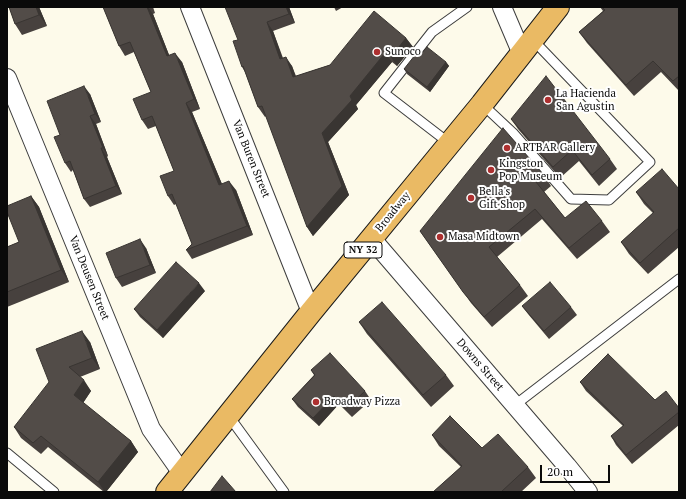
<!DOCTYPE html>
<style>
body{margin:0}
#map{position:relative;width:686px;height:499px;overflow:hidden;background:#fdfaea;font-family:"PT Serif",serif}
canvas{display:block}
.frame{position:absolute;inset:0;border:8px solid #0a0a0a;pointer-events:none}
.scale{position:absolute;left:540px;top:465px;width:70px;height:18px;box-sizing:border-box;border:2px solid #0a0a0a;border-top:0;padding-left:5px;font-size:12px;line-height:14px;white-space:nowrap;color:#0a0a0a;-webkit-text-stroke:3px #fff;paint-order:stroke}
</style>
<div id="map">
<canvas width="686" height="499"></canvas>
<div class="frame"></div>
<div class="scale">20 m</div>
</div>
<script>
const ctx = document.querySelector('canvas').getContext('2d');
ctx.lineJoin = 'round';
const poly = rows => new Path2D(rows.map(r => 'M' + r).join(''));
function trace(path, color, width, dash) { ctx.strokeStyle = color; ctx.lineWidth = width; ctx.lineCap = dash ? 'butt' : 'round'; ctx.setLineDash(dash || []); ctx.stroke(path); }
function fillPath(path, color) { ctx.fillStyle = color; ctx.fill(path, 'evenodd'); }
function label(font, color, halo, rows, align = 'center') {
  ctx.font = font + ' "PT Serif",serif'; ctx.lineWidth = 4; ctx.setLineDash([]); ctx.textBaseline = 'middle'; ctx.strokeStyle = halo; ctx.fillStyle = color; for (const [text, x, y, turn = 0] of rows) {
    ctx.save(); ctx.translate(x, y); ctx.rotate((+turn || 0) * Math.PI / 180); ctx.textAlign = isNaN(turn) ? turn : align; if (halo) ctx.strokeText(text, 0, 0); ctx.fillText(text, 0, 0); ctx.restore();
  }
}
const service = poly([
 [482,104,513,133,571,199,609,200,650,162,533,40],
 [449,143,384,93,432,32,467,7],
 [515,405,679,279],
 [228,415,284,492],
 [7,453,54,492]
]);
const minor = poly([
 [190,7,311,312],
 [502,7,522,54],
 [7,78,151,429,182,473],
 [372,239,567,466,588,492]
]);
const trunk = poly([
 [167,492,311,312,482,104,558,7]
]);
trace(service, '#3d3d3d', 11);
trace(minor, '#3d3d3d', 20);
trace(trunk, '#1b1b1b', 24);
trace(service, '#fff', 9);
trace(minor, '#fff', 18);
trace(trunk, '#eaba64', 22);
fillPath(poly([
 [9,7,39,7,47,26,22,35,15,24],
 [103,7,153,7,155,13,153,14,169,55,182,62,200,109,192,112,222,184,236,190,253,235,192,259,186,250,192,244,176,204,174,205,168,196,174,171,156,126,148,129,142,120,151,92,134,52,125,56,119,46],
 [289,7,295,23,273,31,283,58,292,66,296,76,330,65,406,38,413,47,397,66,392,62,356,105,358,109,328,142,349,195,313,236,307,227,266,116,265,117,258,107,245,72,242,67,238,40],
 [334,7,343,7,336,11],
 [600,7,679,7,679,91,661,72,634,96,587,43,579,32,603,11],
 [422,53,446,62,449,66,430,92,407,74,404,69],
 [90,94,101,122,96,124,108,156,107,157,122,194,90,207,84,199,73,170,71,172,65,163,60,135],
 [511,119,610,159,617,169,599,186,579,161,560,178,518,129],
 [544,175,551,186,544,192,565,218,602,221,610,232,577,259,542,219,497,257,520,285,528,296,492,327,471,303,420,231],
 [679,189,679,247,648,274,629,254,621,242,653,213,644,204,636,192],
 [31,196,39,207,69,282,7,307,7,247,19,242],
 [146,248,156,273,122,287,116,278],
 [205,291,163,338,140,317,134,309],
 [522,306,571,307,577,315,549,339,528,314],
 [359,322,446,375,454,386,431,407,367,334],
 [90,342,100,369,80,377,91,391,83,403,131,441,138,452,106,492,104,492,48,447,41,454,21,438,14,427],
 [311,370,365,391,371,400,352,417,339,404,319,426,298,407,292,399,314,375],
 [580,382,655,400,679,408,679,425,632,464,616,445,611,436,623,426,586,391],
 [432,435,482,448,528,467,536,478,521,492,433,492,461,467,439,446]
]), '#47413e');
fillPath(poly([
 [36,7,39,7,47,26,39,15],
 [147,7,148,7,153,14,173,65,167,56],
 [286,7,289,7,295,23,289,14],
 [267,22,273,31,286,69,280,59],
 [406,38,413,47,397,66,391,57],
 [175,53,182,62,200,109,194,99],
 [385,53,392,62,356,105,358,109,328,142,349,195,313,236,307,227,322,133,350,96],
 [286,57,292,66,299,87,293,77],
 [446,62,449,66,430,92,427,87],
 [84,86,90,94,101,122,95,114],
 [186,103,192,112,226,194,219,185],
 [90,116,96,124,108,156,103,148],
 [101,148,107,157,122,194,116,186],
 [229,181,236,190,253,235,247,226],
 [31,196,39,207,69,282,61,270],
 [140,239,146,248,156,273,150,265],
 [199,283,205,291,163,338,157,330],
 [82,331,90,342,100,369,92,358],
 [84,380,91,391,81,406,74,395],
 [334,396,339,404,319,426,313,418],
 [131,441,138,452,106,492,105,492,98,482]
]), '#393532');
const building = poly([
 [9,7,36,7,39,15,15,24,9,7],
 [103,7,147,7,167,56,175,53,194,99,186,103,219,185,229,181,247,226,186,250,192,244,172,194,168,196,160,176,174,171,152,116,142,120,133,99,151,92,130,42,119,46,103,7],
 [225,7,286,7,289,14,267,22,280,59,286,57,293,77,330,65,374,11,406,38,391,57,385,53,350,96,352,100,322,133,342,186,307,227,262,106,258,107,243,66,242,67,233,41,238,40,225,7],
 [602,7,679,7,679,76,673,81,653,61,626,85,579,32,605,10,602,7],
 [427,47,446,62,427,87,404,69,419,50,422,53,427,47],
 [546,76,610,159,592,175,572,150,553,167,511,119,546,76],
 [84,86,95,114,90,116,103,148,101,148,116,186,84,199,70,161,65,163,54,137,60,135,47,101,84,86],
 [503,128,544,175,536,182,565,218,586,201,602,221,569,248,535,209,489,247,520,285,484,317,463,292,420,231,503,128],
 [662,169,679,189,679,228,640,263,621,242,654,212,636,192,662,169],
 [31,196,61,270,7,292,7,247,19,242,7,212,7,206,31,196],
 [140,239,150,265,116,278,106,253,140,239],
 [176,262,199,283,157,330,134,309,176,262],
 [550,282,571,307,544,331,522,306,550,282],
 [382,302,446,375,423,395,359,322,382,302],
 [82,331,92,358,69,367,84,380,74,395,131,441,98,482,41,436,33,443,14,427,49,382,36,349,82,331],
 [330,353,365,391,346,409,334,396,313,418,292,399,315,375,311,370,330,353],
 [608,354,655,400,666,391,679,408,679,412,626,455,611,436,624,425,580,382,608,354],
 [450,416,482,448,498,434,528,467,501,492,433,492,462,466,432,435,450,416],
 [222,476,236,492,210,492,222,476]
]);
fillPath(building, '#524c48');
trace(building, '#393532', 1);
for (const [x, y, r, color] of [
 [377,52,4,"#ad3030"],
 [548,100,4,"#ad3030"],
 [507,148,4,"#ad3030"],
 [491,170,4,"#ad3030"],
 [471,198,4,"#ad3030"],
 [440,237,4,"#ad3030"],
 [316,402,4,"#ad3030"]
]) { const dot = new Path2D(); dot.arc(x, y, r, 0, 2 * Math.PI); ctx.fillStyle = color; ctx.fill(dot); trace(dot, '#fff', 1.5); }
for (const [x, y, w] of [
 [363,250,38]
]) { const box = new Path2D(); box.roundRect(x - w / 2, y - 8, w, 16, 3); ctx.fillStyle = '#fff'; ctx.fill(box); trace(box, '#0a0a0a', 1); }
label('bold 10px', '#0a0a0a', null, [
 ["NY 32",363,250]
]);
label('11px', '#0a0a0a', '#fff', [
 ["Sunoco",385,52],
 ["La Hacienda",556,94],
 ["San Agustin",556,107],
 ["ARTBAR Gallery",515,148],
 ["Kingston",499,164],
 ["Pop Museum",499,177],
 ["Bella's",479,192],
 ["Gift Shop",479,205],
 ["Masa Midtown",448,237],
 ["Broadway Pizza",324,402]
], 'left');
label('11px', '#0a0a0a', '#fff', [
 ["Van Buren Street",251,159,68],
 ["Broadway",393,212,-51],
 ["Van Deusen Street",89,278,68],
 ["Downs Street",480,365,49]
]);
</script>
